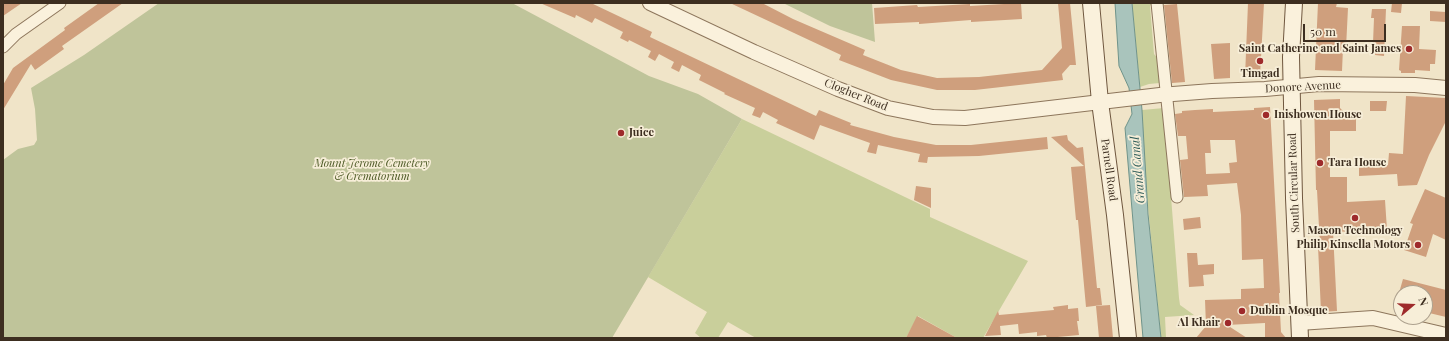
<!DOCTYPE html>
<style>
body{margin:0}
#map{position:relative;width:1449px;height:341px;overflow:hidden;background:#f0e4c8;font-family:"Playfair Display",serif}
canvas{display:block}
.frame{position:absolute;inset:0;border:4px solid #3d2e20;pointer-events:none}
.north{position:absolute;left:1393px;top:285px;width:40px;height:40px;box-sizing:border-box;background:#f7eed8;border:1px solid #ada18e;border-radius:50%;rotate:71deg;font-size:11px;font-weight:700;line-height:16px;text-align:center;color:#3d2e20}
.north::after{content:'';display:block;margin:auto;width:14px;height:18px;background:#9e2a2b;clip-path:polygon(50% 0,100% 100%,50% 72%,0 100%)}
.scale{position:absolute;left:1303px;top:24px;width:83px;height:18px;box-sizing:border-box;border:2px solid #3d2e20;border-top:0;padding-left:5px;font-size:12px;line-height:14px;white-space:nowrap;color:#3d2e20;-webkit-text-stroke:3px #f7eed8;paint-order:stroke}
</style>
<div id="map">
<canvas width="1449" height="341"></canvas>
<div class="frame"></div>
<div class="north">N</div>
<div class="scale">50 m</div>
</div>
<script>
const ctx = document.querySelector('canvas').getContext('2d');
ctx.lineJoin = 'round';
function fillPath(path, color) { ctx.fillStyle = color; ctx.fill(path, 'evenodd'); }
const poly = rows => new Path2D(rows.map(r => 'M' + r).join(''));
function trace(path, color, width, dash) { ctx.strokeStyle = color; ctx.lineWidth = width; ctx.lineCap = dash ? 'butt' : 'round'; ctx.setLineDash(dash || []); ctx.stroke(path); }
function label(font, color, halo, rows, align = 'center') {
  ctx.font = font + ' "Playfair Display",serif'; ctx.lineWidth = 3.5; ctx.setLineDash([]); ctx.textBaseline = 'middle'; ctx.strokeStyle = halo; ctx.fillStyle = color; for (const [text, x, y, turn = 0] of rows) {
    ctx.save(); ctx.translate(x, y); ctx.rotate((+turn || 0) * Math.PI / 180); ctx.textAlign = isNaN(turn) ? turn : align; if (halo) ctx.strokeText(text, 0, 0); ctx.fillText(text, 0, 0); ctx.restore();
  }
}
fillPath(poly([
 [1132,3,1152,3,1150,6,1154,54,1159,60,1160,83,1149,84,1140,87],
 [1164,108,1179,298,1180,305,1194,315,1165,317,1166,338,1161,338,1145,177,1142,110],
 [742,119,930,209,930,217,1028,261,983,338,957,338,918,316,906,338,756,338,728,322,718,338,701,338,695,333,707,312,648,277]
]), '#c9cf9b');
fillPath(poly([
 [159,3,512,3,649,76,698,94,742,119,612,338,3,338,3,160,18,149,34,145,37,140,35,109,31,88,84,55],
 [783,3,872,3,875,42,830,26]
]), '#bfc49a');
const water = poly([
 [1115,3,1132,3,1142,110,1148,214,1161,338,1143,338,1125,128,1132,114,1129,88,1119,66,1115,3]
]);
fillPath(water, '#a9c4bc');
trace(water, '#6f938a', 1);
fillPath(poly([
 [3,3,22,3,3,16],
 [99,3,123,3,62,46,64,49,35,70,31,64,3,110,3,85,13,68,65,30,64,28],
 [540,3,591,3,652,32,650,37,816,116,819,110,851,123,850,125,894,137,936,145,971,145,1047,137,1048,149,979,156,928,157,927,163,918,162,920,154,878,145,876,154,867,152,870,143,820,125,814,140,776,123,778,120,763,112,760,118,752,115,755,108,724,94,725,93,699,80,701,75,682,65,679,72,671,68,674,62,659,54,655,61,648,57,651,51,629,40,628,42,620,38,623,32,595,18,592,23,576,15,575,18],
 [730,3,762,3,793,19,865,50,863,55,901,70,937,78,979,77,1042,70,1062,48,1058,3,1070,3,1076,65,1070,65,1062,74,1063,80,975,90,937,90,891,80,839,60,841,55],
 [1021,3,1022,19,971,22,971,20,919,24,919,22,875,24,874,8,917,5,918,7,970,4,970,6],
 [1248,3,1264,3,1260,76,1245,77],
 [1318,3,1337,3,1336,7,1348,8,1346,48,1343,48,1342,71,1315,70],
 [1392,3,1402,3,1401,13,1391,12],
 [1177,4,1185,82,1172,83,1164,5],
 [1372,9,1386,9,1384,56,1375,55,1376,43,1373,43,1374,18,1371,18],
 [1430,11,1446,12,1446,22,1430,21],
 [1402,26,1420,26,1419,49,1436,50,1435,64,1430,64,1430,71,1415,70,1415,73,1401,73,1401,71,1399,70],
 [1230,43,1230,78,1214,79,1211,44],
 [1406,96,1446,98,1446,121,1429,155,1417,185,1398,186,1397,174,1359,176,1359,165,1388,165,1389,153,1403,154],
 [1340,99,1340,108,1345,113,1356,113,1356,131,1330,131,1330,177,1347,177,1347,202,1385,200,1387,230,1333,232,1337,311,1321,312,1318,246,1320,246,1317,190,1316,190,1314,100],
 [1370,101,1387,101,1386,111,1370,111],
 [1270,107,1280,293,1279,293,1281,332,1286,338,1265,338,1265,323,1227,325,1247,338,1196,338,1206,326,1205,300,1241,299,1241,289,1264,288,1263,259,1242,260,1241,215,1237,183,1207,185,1208,196,1184,197,1180,160,1188,159,1186,136,1178,136,1175,114,1182,113,1182,111,1195,110,1213,109,1213,112,1254,110,1254,108],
 [1210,140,1235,140,1237,162,1229,163,1230,173,1206,174,1205,153,1211,153],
 [1067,135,1068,140,1077,148,1083,147,1097,288,1100,288,1102,305,1086,307,1078,220,1076,220,1071,167,1084,166,1051,137],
 [916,186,931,188,931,208,914,200],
 [1425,189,1446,198,1446,240,1433,234,1426,257,1404,250,1413,224,1410,223],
 [1200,217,1201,228,1184,230,1183,219],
 [1187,253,1197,253,1198,265,1214,264,1214,274,1203,275,1204,286,1189,287],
 [1403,279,1446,290,1446,317,1425,312,1425,293,1399,293],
 [1068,305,1068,309,1078,308,1079,321,1077,321,1079,335,1047,338,1046,335,1037,336,1037,332,1019,334,1018,324,1000,326,1001,335,985,336,998,311,999,315,1054,310,1053,307],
 [1110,305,1113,338,1099,338,1096,306],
 [917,316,957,338,906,338]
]), '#cf9f7d');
const minor = poly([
 [1157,3,1177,197],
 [3,47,16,34,60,3]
]);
const tertiary = poly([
 [650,3,754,52,838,89,888,108,933,117,965,118,1160,95,1212,91,1265,89,1319,84,1415,85,1446,88],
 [1299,323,1373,318,1446,335]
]);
const secondary = poly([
 [1091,3,1100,102,1115,215,1128,338],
 [1294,3,1291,57,1294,198,1300,338]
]);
trace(minor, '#8d765c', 13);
trace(tertiary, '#8d765c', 16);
trace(secondary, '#6f573f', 18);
trace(minor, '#faf1dc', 11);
trace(tertiary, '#faf1dc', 14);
trace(secondary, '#faf1dc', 16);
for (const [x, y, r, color] of [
 [1409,49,4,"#9e2a2b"],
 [1260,61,4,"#9e2a2b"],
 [1266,115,4,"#9e2a2b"],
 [621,133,4,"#9e2a2b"],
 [1320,163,4,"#9e2a2b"],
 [1355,218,4,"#9e2a2b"],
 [1418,245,4,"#9e2a2b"],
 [1242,311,4,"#9e2a2b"],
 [1228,323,4,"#9e2a2b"]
]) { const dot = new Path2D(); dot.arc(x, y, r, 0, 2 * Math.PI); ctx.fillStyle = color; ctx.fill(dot); trace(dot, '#f7eed8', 1.5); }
label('bold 11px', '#3d2e20', '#f7eed8', [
 ["Saint Catherine and Saint James",1401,49,"right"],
 ["Timgad",1260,74,"center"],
 ["Inishowen House",1274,115],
 ["Juice",629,133],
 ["Tara House",1328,163],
 ["Mason Technology",1355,231,"center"],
 ["Philip Kinsella Motors",1410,245,"right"],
 ["Dublin Mosque",1250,311],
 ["Al Khair",1220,323,"right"]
], 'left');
label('11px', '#3d2e20', '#f7eed8', [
 ["Donore Avenue",1303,87,-3],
 ["Clogher Road",856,95,22],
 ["Parnell Road",1109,170,82],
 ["South Circular Road",1294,183,-92]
]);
label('italic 11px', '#4d5a26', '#f7eed8', [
 ["Mount Jerome Cemetery",372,164],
 ["& Crematorium",372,177]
]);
label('italic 12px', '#2f5d5a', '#f7eed8', [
 ["Grand Canal",1138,170,-95]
]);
</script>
